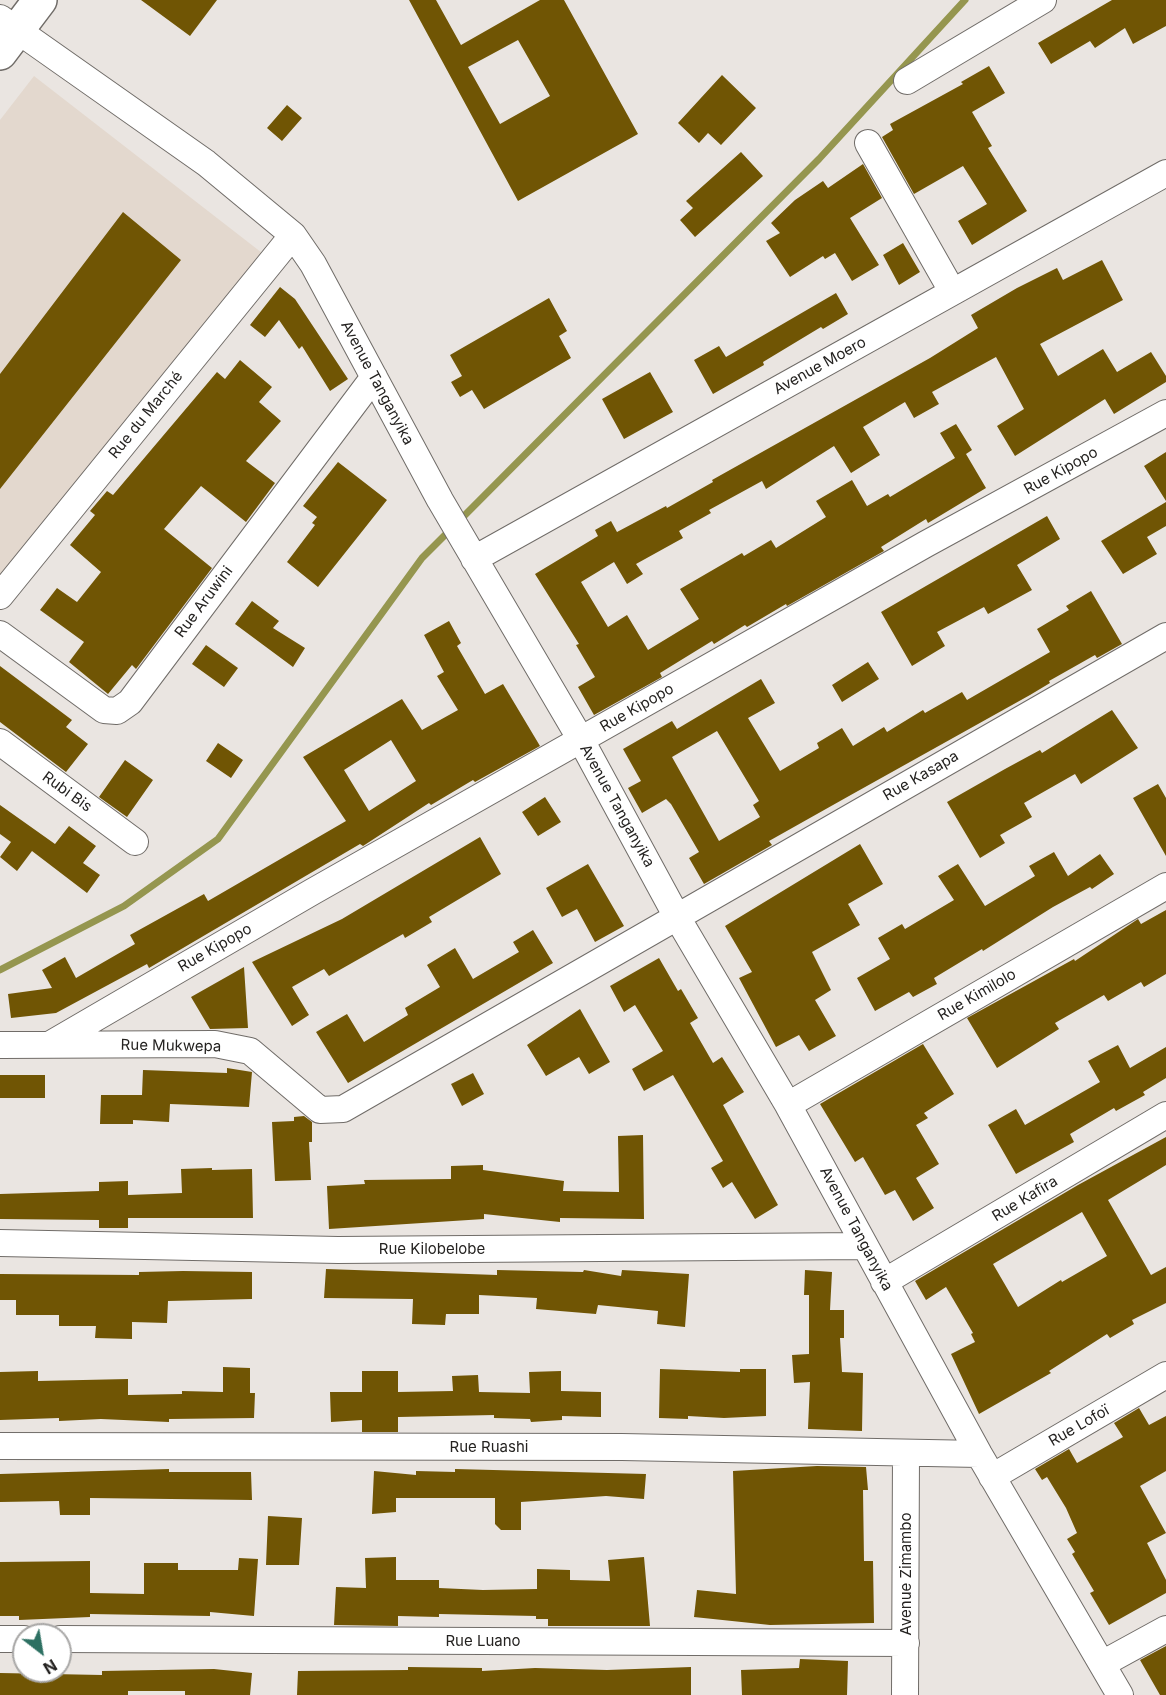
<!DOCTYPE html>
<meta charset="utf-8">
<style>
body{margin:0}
#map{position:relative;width:1166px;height:1695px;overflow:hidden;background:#eae5e1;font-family:Inter,sans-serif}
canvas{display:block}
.north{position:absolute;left:12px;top:1623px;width:60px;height:60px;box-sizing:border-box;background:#fff;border:2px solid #a8a7a6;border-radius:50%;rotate:149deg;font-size:16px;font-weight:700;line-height:24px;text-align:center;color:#252321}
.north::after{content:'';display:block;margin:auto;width:21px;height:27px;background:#2d7062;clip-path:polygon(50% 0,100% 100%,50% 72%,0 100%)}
</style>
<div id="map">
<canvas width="1166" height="1695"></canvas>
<div class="north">N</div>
</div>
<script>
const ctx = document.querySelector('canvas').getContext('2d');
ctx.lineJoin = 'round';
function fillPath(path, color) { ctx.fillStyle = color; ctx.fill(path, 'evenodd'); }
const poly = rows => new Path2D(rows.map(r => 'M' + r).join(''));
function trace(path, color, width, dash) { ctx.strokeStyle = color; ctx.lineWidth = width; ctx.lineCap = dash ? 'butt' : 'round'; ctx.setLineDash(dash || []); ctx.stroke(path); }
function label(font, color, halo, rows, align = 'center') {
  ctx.font = font + ' Inter,sans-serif'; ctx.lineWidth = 6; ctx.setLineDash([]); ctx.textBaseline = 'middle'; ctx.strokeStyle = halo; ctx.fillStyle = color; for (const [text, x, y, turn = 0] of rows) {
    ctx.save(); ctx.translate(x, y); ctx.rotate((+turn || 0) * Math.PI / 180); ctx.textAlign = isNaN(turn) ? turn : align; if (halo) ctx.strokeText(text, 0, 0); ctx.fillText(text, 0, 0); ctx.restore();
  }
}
fillPath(poly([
 [34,76,266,256,0,594,0,120]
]), '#e3d8ce');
trace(poly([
 [459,521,819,159,965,0],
 [0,970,124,906,218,839,422,558,451,529]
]), '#95964f', 7);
fillPath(poly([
 [141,0,217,0,190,36],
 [409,0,436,0,461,45,540,0,564,0,638,134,518,201],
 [518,40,550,96,500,124,468,67],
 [1112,0,1166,0,1166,26,1133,44,1125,28,1095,48,1090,41,1051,64,1038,43],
 [989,66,1005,93,972,112,992,146,988,148,1027,211,972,245,958,221,987,204,963,166,914,194,882,137,893,130,890,124,963,84,961,82],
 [722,75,756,108,721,145,708,133,699,143,678,123],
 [287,105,302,118,282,141,267,128],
 [741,152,763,176,695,237,680,220,693,208,686,201],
 [863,164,882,198,850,218,879,265,852,281,835,253,825,259,823,256,790,277,766,241,780,233,771,223,795,200,823,181,828,188],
 [123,212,181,260,0,489,0,374],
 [903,243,920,272,899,285,883,255],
 [1102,260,1123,300,1040,344,1058,376,1103,349,1117,372,1151,352,1166,376,1166,382,1114,414,1105,399,1015,456,997,426,1024,409,996,357,932,392,939,404,914,418,905,402,863,427,880,455,851,473,834,446,766,489,762,481,709,510,711,513,679,531,683,538,636,564,643,574,627,584,614,562,581,582,608,627,627,615,648,650,699,619,680,589,742,553,744,556,771,540,776,548,826,517,816,501,852,480,867,506,888,494,890,497,955,458,940,433,956,424,972,450,966,454,986,488,928,523,926,519,881,547,884,551,787,606,786,604,747,627,745,625,714,644,712,641,660,673,662,677,594,715,578,687,595,677,576,645,579,644,535,574,598,536,595,530,611,521,617,532,666,506,667,508,713,482,712,480,930,358,978,328,971,315,1017,288,1057,268,1063,280],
 [280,287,295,299,348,379,330,391,302,346,299,349,279,320,265,337,250,325],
 [836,293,848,314,823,329,821,327,763,362,764,365,713,394,694,360,719,346,726,357],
 [549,298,567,331,559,336,571,358,484,409,472,390,460,397,451,382,462,376,450,355],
 [240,360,272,387,259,402,281,421,246,461,275,483,246,522,201,486,164,529,212,568,136,669,132,665,108,694,69,662,84,642,40,610,57,588,77,602,101,572,70,545,95,515,90,511,107,491,113,495,217,372,225,379],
 [650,372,673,412,624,439,602,399],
 [1166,452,1166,501,1144,466],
 [338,462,387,500,318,587,287,562,315,525,312,523,317,517,303,506],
 [1166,502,1166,526,1147,537,1157,554,1123,574,1101,541],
 [1047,516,1060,539,1017,565,1032,590,988,614,984,607,937,632,945,646,912,666,881,612],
 [1091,591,1122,644,1097,658,1095,655,1049,681,1050,683,1030,695,849,796,769,841,772,845,704,884,689,858,699,852,671,804,666,799,642,813,628,788,641,781,623,749,672,721,677,729,761,679,775,703,748,718,780,771,819,748,817,743,842,728,853,746,884,727,887,732,923,710,925,713,962,692,967,700,1050,652,1037,629,1069,610,1066,606],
 [717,731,759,801,753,805,760,817,719,841,672,757],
 [252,601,279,621,273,628,305,648,293,667,235,624],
 [449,621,461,643,457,646,485,694,503,684,540,746,475,782,473,780,431,805,429,803,363,846,360,844,149,968,147,964,56,1013,11,1018,8,994,52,988,42,970,65,957,76,978,135,944,130,935,204,894,208,901,346,821,303,757,402,699,422,730,458,710,437,676,444,672,424,635],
 [391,740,416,781,369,811,344,770],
 [206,645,238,668,224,687,192,664],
 [868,662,879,679,842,702,832,685],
 [0,666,72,720,66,727,88,744,66,772,0,722],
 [1112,710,1138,748,1081,784,1075,774,1024,803,1032,817,1000,835,1005,843,980,858,947,802,1005,769,1040,750,1042,753],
 [218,743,243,760,231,778,206,761],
 [125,760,153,780,127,817,99,797],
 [1158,784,1166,798,1166,856,1133,798],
 [545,797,561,822,538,836,522,812],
 [0,805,55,844,69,826,96,846,83,863,100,875,87,893,32,851,17,871,0,857,11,842,0,834],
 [480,837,501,874,429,917,432,922,405,938,403,934,329,976,324,969,292,987,309,1015,292,1026,252,962,342,919],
 [860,844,883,884,848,904,860,925,812,952,831,990,815,1000,836,1036,809,1051,799,1035,776,1047,739,978,752,972,725,926],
 [1054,852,1068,876,1100,854,1114,874,1092,889,1090,887,1053,907,983,951,982,949,934,978,937,984,913,997,909,992,875,1011,857,978,890,959,878,938,902,924,905,929,954,900,938,876,958,864,985,906,1035,876,1029,866],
 [588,864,624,926,595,942,577,909,562,917,546,888],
 [1166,910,1166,974,1144,987,1141,982,1108,1001,1104,995,1055,1023,1059,1029,997,1068,967,1018,1074,959,1075,961,1138,919,1141,924],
 [533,930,553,963,348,1083,316,1032,347,1014,364,1042,408,1015,405,1008,440,987,427,965,455,948,473,979,519,952,513,942],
 [659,958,678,991,681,989,698,1018,690,1023,713,1063,722,1057,744,1092,723,1105,778,1205,755,1219,732,1182,723,1188,711,1168,723,1161,673,1075,644,1091,632,1069,663,1051,635,1005,624,1012,610,986],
 [244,967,248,1028,210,1029,191,997],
 [580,1009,610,1062,589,1074,579,1057,546,1076,527,1045],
 [923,1044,954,1094,924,1113,928,1118,916,1125,939,1164,916,1178,934,1208,913,1221,895,1190,885,1195,863,1157,855,1162,820,1104],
 [1118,1045,1130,1068,1166,1047,1166,1078,1143,1092,1145,1095,1116,1111,1114,1108,1070,1134,1074,1142,1016,1174,988,1125,1016,1109,1025,1125,1100,1082,1088,1061],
 [227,1068,252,1072,249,1107,170,1104,169,1122,133,1120,133,1124,100,1124,101,1095,142,1095,143,1070,227,1073],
 [473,1073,484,1094,462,1106,451,1084],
 [0,1075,45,1075,45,1098,0,1098],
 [304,1116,312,1122,312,1142,309,1142,311,1180,275,1181,272,1122,294,1121,294,1117],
 [643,1135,644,1219,560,1218,560,1222,484,1214,484,1219,329,1229,327,1186,365,1184,364,1180,451,1179,451,1166,483,1165,483,1170,564,1181,563,1191,619,1192,618,1136],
 [1166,1137,1166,1165,1108,1200,1151,1275,1166,1267,1166,1303,1132,1320,1134,1324,1110,1338,1107,1334,1049,1371,1051,1373,979,1414,951,1354,975,1342,971,1334,973,1333,946,1287,926,1300,915,1281,1078,1185],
 [1082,1212,1107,1256,1062,1282,1061,1280,1018,1307,993,1264],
 [212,1168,212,1170,252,1169,253,1218,128,1218,128,1228,99,1228,99,1220,0,1219,0,1194,99,1191,99,1182,128,1181,128,1195,182,1193,181,1169],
 [326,1269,497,1275,497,1270,583,1272,584,1270,621,1276,622,1270,689,1274,685,1327,657,1324,658,1311,598,1305,596,1314,536,1309,537,1298,479,1295,479,1314,446,1314,445,1325,412,1324,413,1299,324,1298],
 [805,1270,832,1272,830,1310,844,1310,844,1338,840,1338,842,1372,863,1373,862,1431,808,1429,810,1382,794,1383,792,1355,809,1354,809,1295,804,1295],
 [183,1271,252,1272,252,1299,168,1301,167,1323,132,1322,132,1339,95,1338,96,1326,59,1326,59,1315,16,1315,16,1300,0,1300,0,1274,139,1275,139,1272],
 [223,1367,250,1368,250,1393,255,1393,254,1418,169,1419,169,1422,101,1419,59,1421,59,1418,0,1420,0,1372,38,1371,38,1381,128,1379,128,1395,182,1394,182,1391,223,1392],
 [660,1369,740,1372,740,1369,766,1369,766,1416,724,1418,688,1416,688,1419,659,1418],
 [362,1371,398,1371,398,1392,453,1391,452,1376,478,1375,479,1392,530,1393,529,1372,561,1371,561,1391,601,1392,601,1417,562,1416,562,1420,531,1422,530,1419,494,1418,494,1415,398,1417,398,1432,362,1432,362,1420,331,1422,330,1392,362,1392],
 [1139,1408,1149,1425,1166,1416,1166,1471,1140,1486,1166,1533,1147,1543,1166,1580,1166,1593,1109,1625,1090,1593,1094,1591,1072,1554,1075,1552,1067,1539,1077,1533,1066,1508,1047,1477,1042,1480,1035,1469,1069,1449,1077,1463,1123,1437,1114,1423],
 [817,1466,866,1467,868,1490,863,1490,864,1561,873,1561,874,1623,770,1625,694,1617,697,1590,736,1594,733,1471],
 [169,1469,169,1472,251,1472,252,1500,90,1498,90,1515,60,1515,59,1501,0,1502,0,1474],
 [455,1469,646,1474,644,1499,606,1496,521,1502,521,1530,501,1530,495,1524,495,1498,396,1498,396,1512,372,1514,374,1471,416,1475,416,1471,455,1472],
 [268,1516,302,1518,299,1565,266,1565],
 [396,1557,396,1580,439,1580,439,1588,483,1590,537,1589,537,1569,570,1570,570,1580,610,1581,608,1560,644,1557,650,1626,548,1626,548,1619,536,1619,536,1616,439,1614,439,1617,398,1616,398,1626,334,1625,336,1587,366,1588,365,1558],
 [239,1558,258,1559,254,1616,210,1612,210,1616,90,1614,90,1617,19,1620,19,1616,0,1616,0,1562,90,1561,90,1593,144,1594,144,1563,178,1563,178,1570,238,1570],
 [1166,1646,1166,1695,1160,1695,1140,1660],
 [800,1659,848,1661,847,1695,742,1695,741,1670,799,1668],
 [408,1667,482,1668,482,1671,535,1668,607,1670,691,1667,691,1695,297,1695,298,1671,408,1670],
 [214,1669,252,1673,250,1695,185,1695,185,1691,128,1691,128,1695,0,1695,0,1673,102,1675,102,1671]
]), '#705504');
const street = poly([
 [0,18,206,163,293,235,313,264,440,500,581,740,677,917,788,1105,979,1454,1120,1695],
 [907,81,1043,0],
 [868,143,952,291],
 [474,559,1166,173],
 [0,596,293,235],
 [0,634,104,710,117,711,130,702,374,377],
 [0,742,135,842],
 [0,1045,215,1044,250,1051,320,1110,343,1109,1166,636],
 [49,1045,312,892,926,544,1166,413],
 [788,1105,1166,886],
 [0,1243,338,1250,864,1246],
 [884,1282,1166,1115],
 [0,1446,622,1447,979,1454],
 [992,1477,1166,1375],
 [0,1639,24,1639],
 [60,1639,906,1643],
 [1102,1664,1166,1629],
 [905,1695,906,1453]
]);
const secondary = poly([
 [0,53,40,0]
]);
trace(street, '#706c68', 28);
trace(secondary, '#706c68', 36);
trace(street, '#fff', 26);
trace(secondary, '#fff', 33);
label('15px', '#252321', '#fff', [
 ["Avenue Moero",820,366,-29],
 ["Avenue Tanganyika",377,383,62],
 ["Rue du Marché",146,415,-51],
 ["Rue Kipopo",1061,471,-29],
 ["Rue Aruwini",204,602,-53],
 ["Rue Kipopo",637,708,-30],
 ["Rue Kasapa",921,776,-30],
 ["Rubi Bis",67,792,36],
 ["Avenue Tanganyika",617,806,61],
 ["Rue Kipopo",215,948,-30],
 ["Rue Kimilolo",977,995,-30],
 ["Rue Mukwepa",171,1046,1],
 ["Rue Kafira",1025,1199,-31],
 ["Avenue Tanganyika",856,1229,62],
 ["Rue Kilobelobe",432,1249],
 ["Rue Lofoï",1079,1426,-30],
 ["Rue Ruashi",489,1447],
 ["Avenue Zimambo",906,1574,-90],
 ["Rue Luano",483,1641]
]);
</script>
